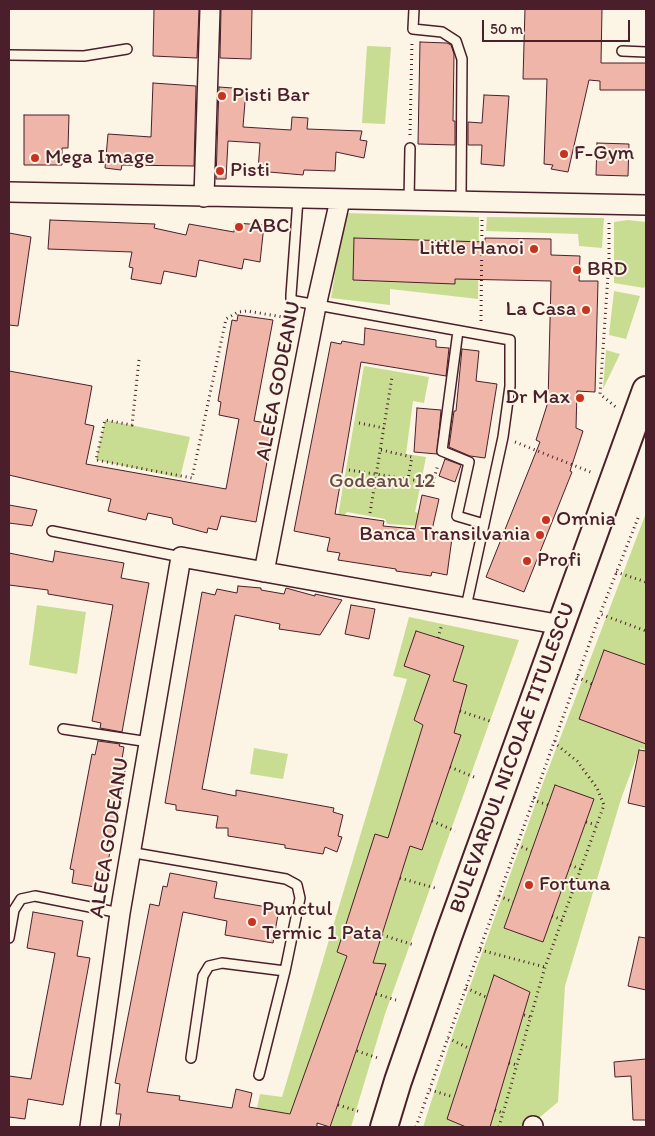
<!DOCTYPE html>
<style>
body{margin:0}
#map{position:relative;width:655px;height:1136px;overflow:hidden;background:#fcf5e5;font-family:Itim,sans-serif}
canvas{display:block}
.frame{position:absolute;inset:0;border:10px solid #4a1f2b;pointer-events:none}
.scale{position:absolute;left:482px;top:20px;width:148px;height:22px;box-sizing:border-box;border:2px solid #4a1f2b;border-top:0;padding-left:6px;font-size:15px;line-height:18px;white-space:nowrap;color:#4a1f2b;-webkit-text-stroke:4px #fcf5e5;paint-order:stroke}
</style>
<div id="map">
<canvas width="655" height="1136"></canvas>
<div class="frame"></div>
<div class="scale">50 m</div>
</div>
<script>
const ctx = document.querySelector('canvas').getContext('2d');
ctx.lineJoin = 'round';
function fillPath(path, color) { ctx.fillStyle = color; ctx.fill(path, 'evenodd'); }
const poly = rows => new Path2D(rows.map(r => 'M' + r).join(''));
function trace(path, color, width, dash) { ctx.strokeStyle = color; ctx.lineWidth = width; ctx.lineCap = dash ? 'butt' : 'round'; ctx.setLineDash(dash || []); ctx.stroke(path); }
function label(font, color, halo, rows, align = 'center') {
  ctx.font = font + ' Itim,sans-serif'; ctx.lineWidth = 4; ctx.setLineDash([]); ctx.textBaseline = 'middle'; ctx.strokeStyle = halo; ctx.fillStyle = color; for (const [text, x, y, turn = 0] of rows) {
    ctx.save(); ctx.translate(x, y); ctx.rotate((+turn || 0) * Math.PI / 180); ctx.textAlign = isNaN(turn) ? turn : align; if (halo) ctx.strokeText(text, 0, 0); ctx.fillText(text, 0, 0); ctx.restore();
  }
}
fillPath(poly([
 [367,46,391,47,385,124,362,123],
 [345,213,479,217,478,299,390,289,390,305,331,298],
 [487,217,604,218,602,248,579,246,578,234,486,231],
 [628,220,646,222,646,284,644,288,614,283,614,222],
 [614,291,640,296,626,339,609,335],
 [606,350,620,354,603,389],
 [364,366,429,377,424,403,413,401,406,454,426,457,415,512,424,515,421,526,387,524,385,519,347,512,344,516,338,515],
 [105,420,190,437,180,478,96,460],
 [646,513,646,665,604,650,579,719,646,743,646,750,640,748,621,799,565,986,558,1102,534,1122,534,1127,498,1127,490,1126,530,992,494,975,447,1119,466,1127,423,1127,455,1028,543,783],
 [555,785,594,799,543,942,504,928],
 [37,605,86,612,77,674,29,665],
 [409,617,519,640,385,1014,351,1127,330,1127,386,964,373,963,410,846,422,850,460,735,454,733,453,681,464,646,417,631,404,666,430,675,414,720,423,725,388,838,337,952,347,956,290,1114,263,1109,260,1127,253,1127,260,1094,282,1097,407,679,393,676],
 [254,748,288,754,283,779,250,774]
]), '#c9dd92');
const building = poly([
 [154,9,199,9,197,58,153,56,154,9],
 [221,9,252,9,251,59,220,58,221,9],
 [525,9,602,9,601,63,646,63,646,90,600,90,600,81,589,80,568,172,551,169,553,165,544,164,547,79,523,79,525,9],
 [420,42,447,43,451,45,454,54,453,121,455,121,455,145,418,144,420,42],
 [153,83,196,86,194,166,122,165,121,170,105,168,108,134,151,137,153,83],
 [219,87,246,89,243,127,291,130,292,117,308,118,307,129,362,131,360,140,367,141,364,158,336,152,335,171,304,170,303,175,258,171,260,143,228,141,226,179,216,179,219,87],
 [484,95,509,96,504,166,481,164,482,145,468,145,468,122,482,123,484,95],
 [24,115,69,115,68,148,62,148,62,165,24,165,24,115],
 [597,143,629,144,628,176,596,175,597,143],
 [50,220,155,224,154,228,186,235,189,224,234,232,235,223,264,225,260,262,244,259,242,269,199,260,196,277,164,271,161,284,131,279,133,268,129,267,132,252,48,249,50,220],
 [9,233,31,237,18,326,9,325,9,233],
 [354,238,485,242,485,238,551,239,551,255,580,256,579,281,598,281,595,392,577,391,576,428,583,431,570,471,572,472,524,592,486,577,540,442,536,440,548,402,551,281,455,279,455,284,353,280,354,238],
 [238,315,273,320,254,421,274,424,256,522,221,516,217,530,208,528,207,533,173,524,172,518,148,513,146,520,108,511,111,499,9,475,9,371,92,386,85,424,94,426,86,464,226,489,239,419,219,415,221,402,218,401,232,320,237,321,238,315],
 [365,328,436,340,436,347,449,348,446,376,361,362,335,514,384,521,383,526,415,529,422,495,439,499,432,530,441,531,440,536,452,538,447,575,432,572,431,576,396,571,396,569,338,560,340,553,327,551,330,538,294,531,331,342,341,344,342,341,364,345,365,328],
 [462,349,479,351,476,381,497,384,485,458,470,456,449,447,454,411,456,411,462,349],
 [417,408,441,410,437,454,414,452,417,408],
 [445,459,461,465,455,482,439,476,445,459],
 [9,505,37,510,32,526,9,523,9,505],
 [55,551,124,563,121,578,149,583,122,732,100,728,101,723,92,721,113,605,48,594,48,590,9,585,9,553,53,562,55,551],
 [238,586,261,588,261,590,284,594,286,588,315,596,315,594,342,600,320,635,279,629,280,624,235,615,202,789,236,796,236,790,334,808,333,812,343,815,338,836,342,837,337,852,325,847,323,854,285,848,285,845,228,836,228,828,216,828,218,816,176,810,176,805,165,803,202,592,215,595,217,589,237,593,238,586],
 [351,605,375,609,369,639,345,634,351,605],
 [416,631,464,646,453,681,467,685,454,733,461,735,422,850,410,846,373,963,386,964,330,1127,317,1123,317,1127,119,1127,121,1114,116,1114,120,1084,115,1083,150,904,159,906,163,886,167,887,170,873,217,882,214,898,279,909,273,943,225,935,227,921,183,912,147,1092,180,1096,179,1100,232,1108,236,1089,252,1093,249,1107,290,1114,347,956,337,952,375,834,388,838,423,725,414,720,430,675,404,666,416,631],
 [604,650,646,665,646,744,579,719,604,650],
 [98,741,120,744,119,746,124,747,122,759,127,760,106,873,104,873,101,888,72,883,74,870,70,869,92,754,95,755,98,741],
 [639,750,646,751,646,807,628,803,639,750],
 [555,785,594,799,543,942,504,928,555,785],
 [33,912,83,921,77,956,90,958,63,1105,28,1099,25,1119,9,1117,9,1076,31,1079,55,953,27,948,33,912],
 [639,937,646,938,646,990,628,986,639,937],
 [494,975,530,992,490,1127,466,1127,447,1119,494,975],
 [646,1059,646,1120,633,1120,631,1076,615,1077,614,1062,646,1059]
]);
fillPath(building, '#eeb5a8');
trace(building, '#4a1f2b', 1);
const service = poly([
 [414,9,413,29,442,32,456,41,462,59,461,201],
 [622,51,646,52],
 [9,55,84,56,127,49],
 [298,199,291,295,291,299,295,301,510,340,510,386,503,437,466,607],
 [409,200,410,148],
 [458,331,442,451,469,462,457,516,484,524],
 [52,531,181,557],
 [63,729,149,742],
 [129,852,286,879,297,885,300,898,285,971,259,1075],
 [9,938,14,910,21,899,35,896,120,913],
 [191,1058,203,976,209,966,222,963,285,971]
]);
const minor = poly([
 [9,192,646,205],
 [204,197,210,9],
 [264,572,316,306,340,200],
 [90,1127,120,913,181,557,562,625],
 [533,1127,533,1126]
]);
const secondary = poly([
 [384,1127,398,1081,448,937,646,390]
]);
trace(service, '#4a1f2b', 12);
trace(minor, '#4a1f2b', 22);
trace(secondary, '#4a1f2b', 30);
trace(poly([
 [410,135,412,41],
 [609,223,609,260,600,394,617,408],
 [481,321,482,220],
 [139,360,132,425,105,420,96,460,192,478,226,319,238,312,247,311,295,319],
 [359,423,384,428],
 [515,442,593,473],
 [381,450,412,457,408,479],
 [349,470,433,483,438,464],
 [370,513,392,377],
 [638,518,600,614,646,631],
 [616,572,646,582],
 [438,638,442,624],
 [577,677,592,684],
 [460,711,493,722],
 [450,767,474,777],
 [534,798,536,801,548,805],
 [432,821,455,831],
 [586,822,596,825],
 [517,845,531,851],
 [570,865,580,869],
 [400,878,435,888],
 [499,896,513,902],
 [552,916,562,920],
 [382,935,414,945],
 [480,950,545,967],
 [466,988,486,997],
 [376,994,396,1000],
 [524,1015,530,1017],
 [448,1038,470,1049],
 [357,1051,378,1058],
 [509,1063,517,1065],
 [430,1090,454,1097],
 [338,1105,361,1112],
 [495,1110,503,1113],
 [416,1127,600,614],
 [499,1127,545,967,604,805,597,788,577,761,557,745,555,741]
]), '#4a1f2b', 3, [1, 4]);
trace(service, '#fcf5e5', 9);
trace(minor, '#fcf5e5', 19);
trace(secondary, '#fcf5e5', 26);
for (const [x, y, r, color] of [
 [222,96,5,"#c8321e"],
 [564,154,5,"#c8321e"],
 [35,158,5,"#c8321e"],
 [220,171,5,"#c8321e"],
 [239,227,5,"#c8321e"],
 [534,249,5,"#c8321e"],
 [577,270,5,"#c8321e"],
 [586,310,5,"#c8321e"],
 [580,398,5,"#c8321e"],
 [546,520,5,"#c8321e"],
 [540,535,5,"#c8321e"],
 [527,561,5,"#c8321e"],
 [529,885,5,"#c8321e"],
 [252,922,5,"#c8321e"]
]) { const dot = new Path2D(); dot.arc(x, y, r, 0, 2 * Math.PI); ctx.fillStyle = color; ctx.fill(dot); trace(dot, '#fcf5e5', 2); }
label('21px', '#4a1f2b', '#fcf5e5', [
 ["Pisti Bar",232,96],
 ["F-Gym",574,154],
 ["Mega Image",45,158],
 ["Pisti",230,171],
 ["ABC",249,227],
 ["Little Hanoi",524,249,"right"],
 ["BRD",587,270],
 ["La Casa",576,310,"right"],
 ["Dr Max",570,398,"right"],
 ["Omnia",556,520],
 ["Banca Transilvania",530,535,"right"],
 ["Profi",537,561],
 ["Fortuna",539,885],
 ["Punctul",262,910],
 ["Termic 1 Pata",262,934]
], 'left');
label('21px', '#4a1f2b', '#fcf5e5', [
 ["ALEEA GODEANU",279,381,-79],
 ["BULEVARDUL NICOLAE TITULESCU",513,758,-70],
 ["ALEEA GODEANU",110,838,-81]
]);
label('21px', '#6a4e45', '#fcf5e5', [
 ["Godeanu 12",382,482]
]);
</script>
